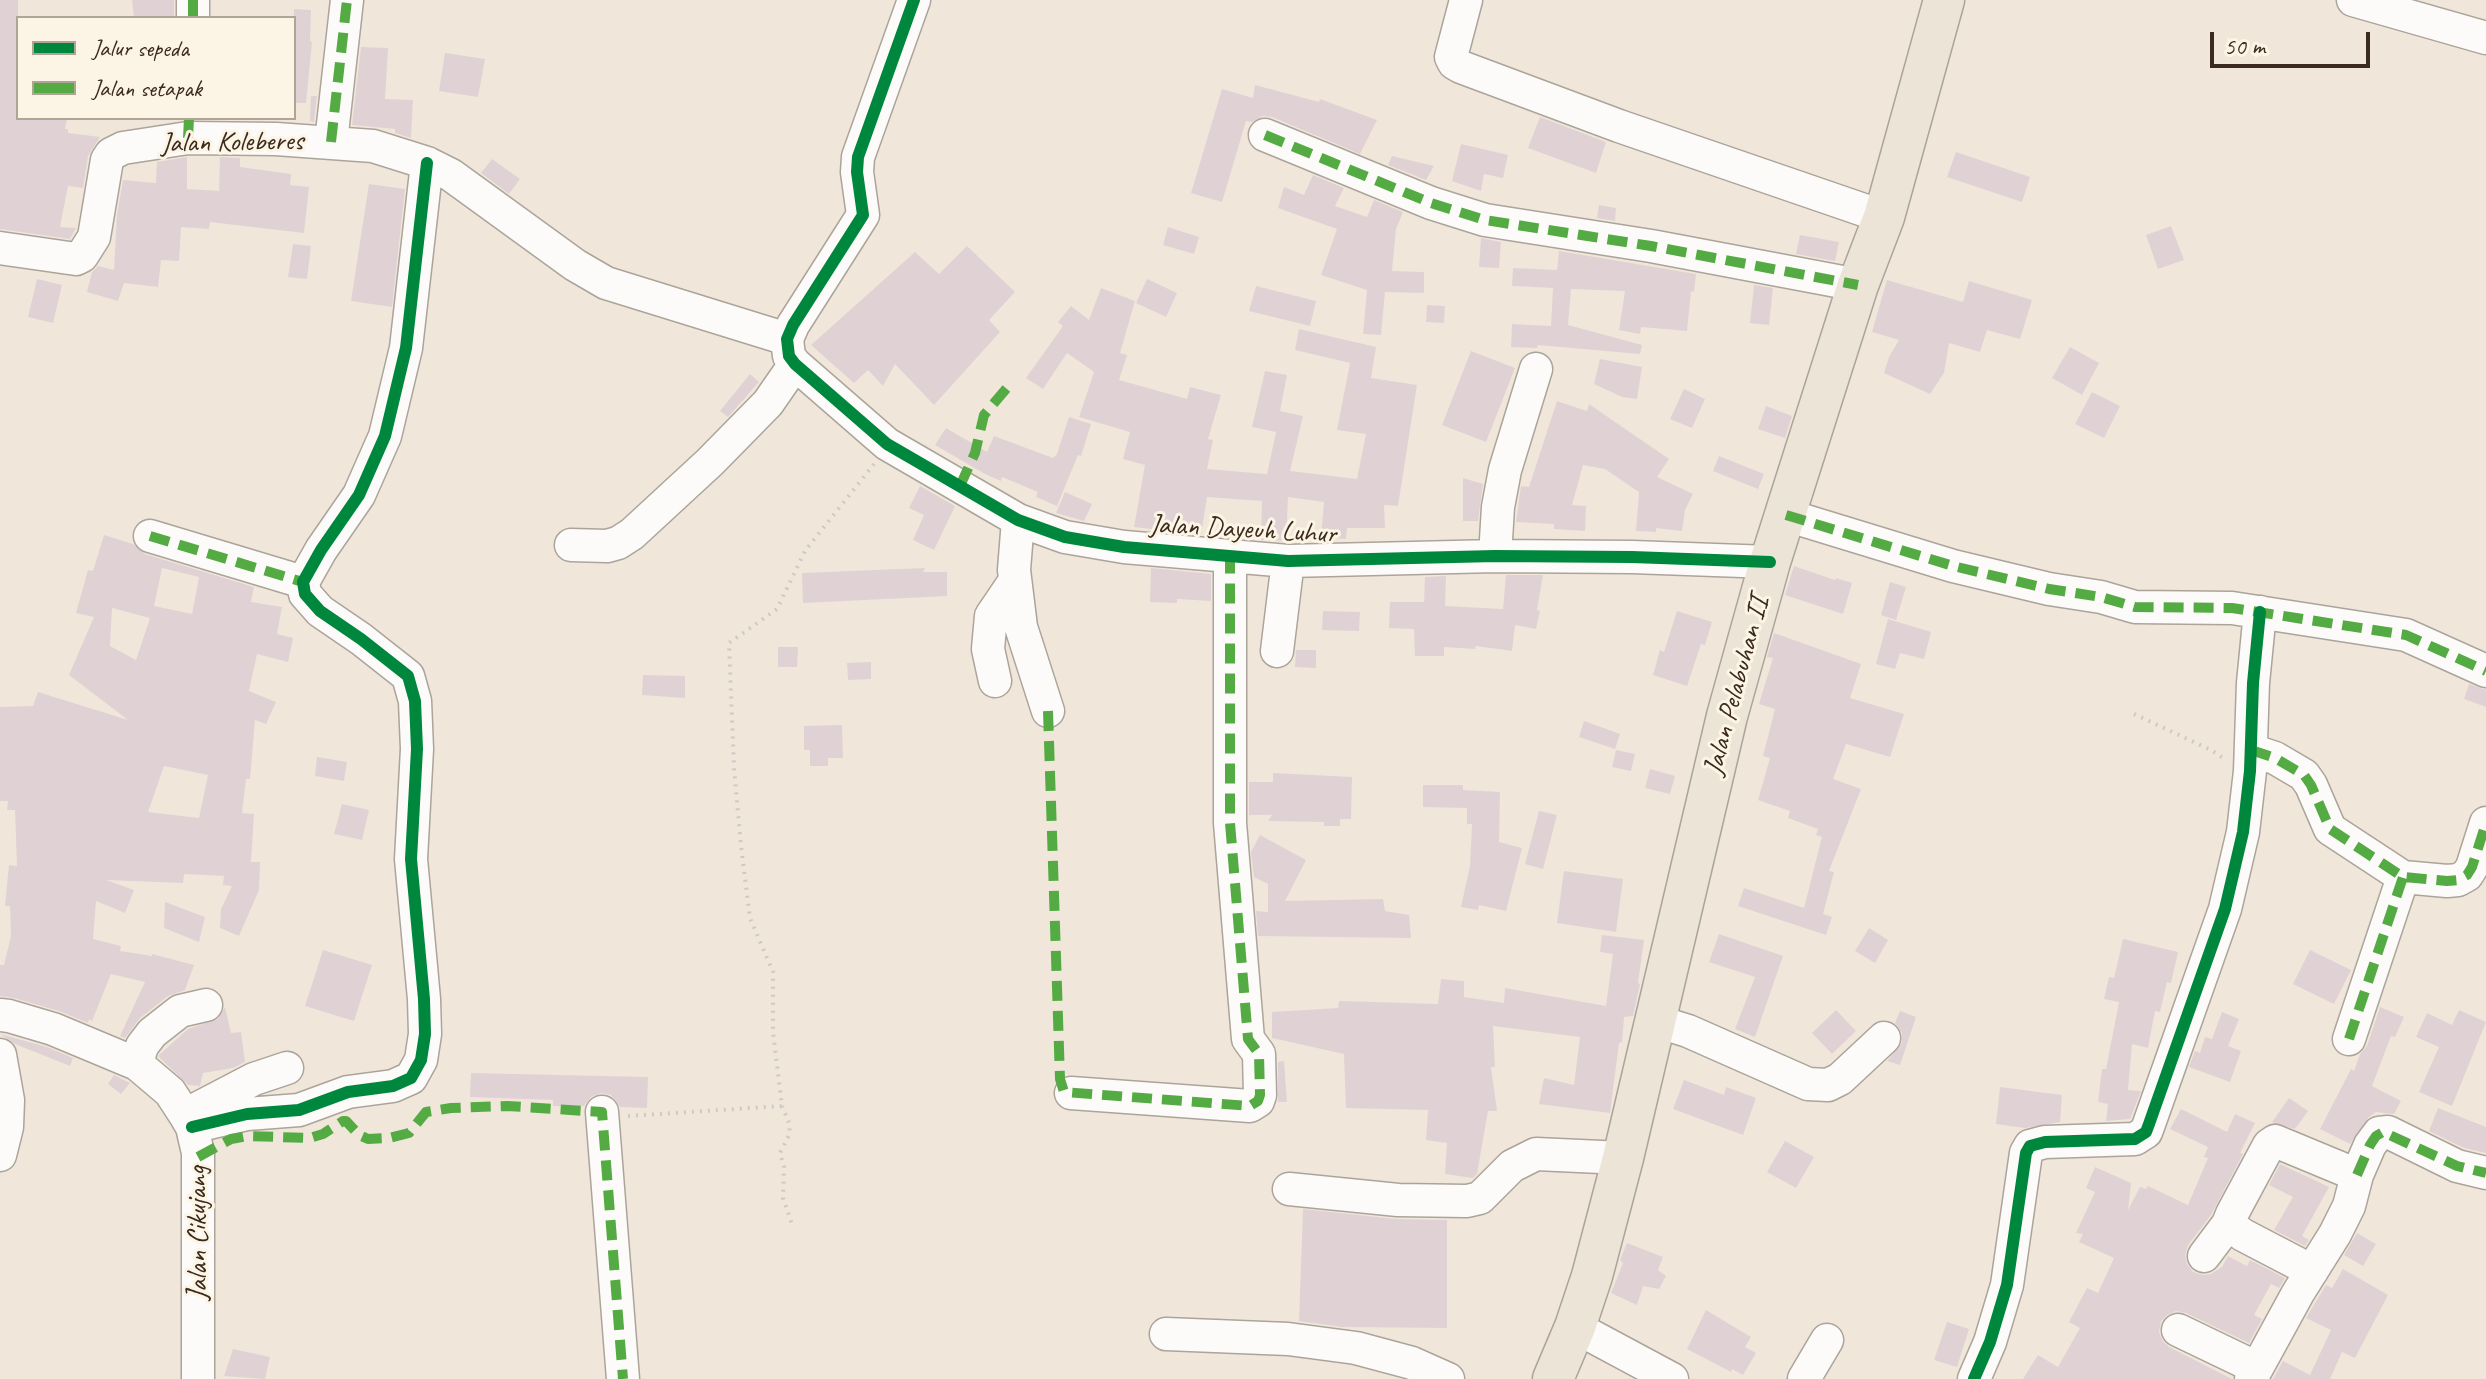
<!DOCTYPE html>
<style>
body{margin:0}
#map{position:relative;width:2486px;height:1379px;overflow:hidden;background:#f0e7da;font-family:Caveat,sans-serif}
canvas{display:block}
.legend{position:absolute;left:16px;top:16px;width:280px;height:104px;box-sizing:border-box;background:#fcf5e5;border:2px solid #afa495;margin:0;padding:10px 14px;list-style:none;font-size:24px;color:#3b2a1e}
.legend li{display:flex;align-items:center;gap:16px;height:40px}
.legend b{width:40px;border:2px solid #afa495}
.scale{position:absolute;left:2210px;top:32px;width:160px;height:36px;box-sizing:border-box;border:4px solid #3b2a1e;border-top:0;padding-left:10px;font-size:24px;line-height:28px;white-space:nowrap;color:#3b2a1e;-webkit-text-stroke:6px #fcf5e5;paint-order:stroke}
</style>
<div id="map">
<canvas width="2486" height="1379"></canvas>
<ul class="legend">
<li><b style="height:10px;background:#00873e"></b>Jalur sepeda</li>
<li><b style="height:10px;background:#55ab43"></b>Jalan setapak</li>
</ul>
<div class="scale">50 m</div>
</div>
<script>
const ctx = document.querySelector('canvas').getContext('2d');
ctx.lineJoin = 'round';
function fillPath(path, color) { ctx.fillStyle = color; ctx.fill(path, 'evenodd'); }
const poly = rows => new Path2D(rows.map(r => 'M' + r).join(''));
function trace(path, color, width, dash) { ctx.strokeStyle = color; ctx.lineWidth = width; ctx.lineCap = dash ? 'butt' : 'round'; ctx.setLineDash(dash || []); ctx.stroke(path); }
function label(font, color, halo, rows, align = 'center') {
  ctx.font = font + ' Caveat,sans-serif'; ctx.lineWidth = 6; ctx.setLineDash([]); ctx.textBaseline = 'middle'; ctx.strokeStyle = halo; ctx.fillStyle = color; for (const [text, x, y, turn = 0] of rows) {
    ctx.save(); ctx.translate(x, y); ctx.rotate((+turn || 0) * Math.PI / 180); ctx.textAlign = isNaN(turn) ? turn : align; if (halo) ctx.strokeText(text, 0, 0); ctx.fillText(text, 0, 0); ctx.restore();
  }
}
fillPath(poly([
 [0,0,18,0,18,118,67,118,65,129,68,129,68,133,100,137,88,156,83,188,68,186,60,227,76,228,70,239,0,229],
 [132,0,174,0,174,18,134,18],
 [294,9,311,10,310,41,312,42,306,103,294,103],
 [361,47,388,48,385,99,413,100,411,138,395,133,395,129,352,125],
 [445,53,485,59,478,97,439,91],
 [1255,85,1319,102,1320,99,1377,120,1360,154,1272,117,1263,116,1252,122,1246,121,1222,202,1191,193,1222,89,1253,98],
 [311,96,317,96,314,122,310,121],
 [1540,117,1606,142,1596,173,1528,148],
 [1461,144,1508,155,1503,178,1484,174,1481,191,1452,181],
 [1956,152,2030,177,2022,202,1947,177],
 [1392,156,1434,166,1426,180,1388,165],
 [187,157,187,189,219,191,220,157,240,158,240,167,291,174,290,185,309,187,304,233,210,222,209,229,181,227,179,261,161,260,158,287,124,283,118,301,87,292,92,272,98,266,114,270,117,215,123,180,156,183,157,162],
 [492,159,520,179,509,194,481,173],
 [1313,175,1344,188,1335,206,1367,217,1374,200,1403,212,1396,229,1392,271,1424,272,1424,293,1385,292,1381,335,1363,334,1367,290,1321,275,1337,229,1278,208,1284,187,1304,195],
 [369,184,405,189,392,307,351,301],
 [1599,205,1616,208,1615,221,1597,218],
 [2171,226,2184,260,2158,269,2146,235],
 [1168,227,1199,237,1194,254,1163,245],
 [1800,235,1839,242,1835,261,1796,254],
 [1481,238,1501,242,1499,268,1479,267],
 [293,244,311,246,307,279,288,277],
 [967,246,1015,292,989,320,1000,332,934,405,895,364,883,386,868,370,854,383,811,345,915,252,939,274],
 [1559,251,1696,274,1694,292,1691,291,1687,331,1641,327,1640,334,1619,330,1625,291,1571,289,1568,325,1642,345,1640,354,1538,345,1537,348,1511,347,1512,324,1551,326,1553,288,1512,286,1513,268,1557,270],
 [37,279,62,285,53,323,28,317],
 [1147,279,1177,293,1166,317,1136,303],
 [1887,280,1963,302,1969,281,2032,300,2020,339,1987,330,1980,352,1949,343,1944,373,1930,394,1884,373,1889,357,1899,340,1872,332],
 [1754,285,1773,288,1769,325,1750,323],
 [1256,286,1316,301,1310,326,1249,311],
 [1101,288,1135,301,1120,353,1127,355,1119,380,1187,399,1190,387,1221,395,1208,439,1213,440,1207,469,1267,474,1276,432,1252,427,1265,371,1287,375,1280,411,1303,416,1290,471,1357,479,1366,434,1337,430,1350,363,1295,350,1299,329,1376,347,1371,378,1417,385,1398,506,1384,505,1385,528,1347,528,1346,539,1321,537,1324,502,1288,497,1286,541,1261,540,1262,501,1207,497,1201,535,1134,527,1145,465,1123,459,1130,432,1079,417,1094,372,1067,353,1043,389,1026,378,1063,326,1058,322,1071,306,1089,320],
 [1427,305,1445,306,1444,323,1426,322],
 [2070,347,2099,363,2082,395,2052,378],
 [1471,351,1515,368,1486,442,1442,425],
 [1600,359,1642,367,1637,399,1622,397,1594,384],
 [750,374,759,382,728,417,720,411],
 [1684,389,1705,399,1692,428,1670,419],
 [2092,392,2120,406,2104,438,2075,424],
 [1557,401,1587,411,1589,404,1669,459,1657,477,1693,494,1685,510,1682,531,1656,528,1656,532,1636,531,1639,492,1605,469,1583,465,1572,505,1586,506,1585,531,1554,529,1554,524,1516,522,1521,486,1529,487],
 [1766,406,1792,416,1785,438,1758,429],
 [1069,417,1091,424,1081,456,1078,455,1057,506,1036,497,1038,492,1002,477,1001,481,985,474,935,445,946,428,987,452,994,436,1053,458,1057,454],
 [1719,456,1764,474,1758,489,1713,471],
 [1463,478,1483,484,1478,521,1463,521],
 [920,486,955,506,934,550,913,540,924,515,909,508],
 [1065,492,1092,504,1084,521,1056,513],
 [104,535,133,544,145,554,254,587,251,602,282,607,277,634,293,638,288,662,257,654,249,691,276,702,266,724,255,720,250,779,246,779,242,813,254,814,251,862,260,862,259,890,239,936,220,928,221,909,232,886,223,885,224,876,184,874,183,883,106,880,134,890,125,913,96,901,93,939,121,946,120,951,152,956,152,954,194,965,185,990,168,996,140,1018,125,1038,120,1036,145,982,111,974,92,1021,89,1019,88,1023,59,1011,14,998,0,996,0,965,4,965,11,936,10,906,5,906,9,865,17,866,15,810,7,810,8,801,0,801,0,707,33,706,38,692,128,720,69,675,94,617,76,613,88,570,93,571],
 [162,568,199,577,192,614,154,606],
 [112,608,150,618,136,660,110,646],
 [164,766,208,775,199,818,148,812],
 [1794,566,1835,580,1836,578,1852,583,1843,614,1785,595],
 [925,568,923,572,947,572,947,596,803,603,802,573],
 [1151,568,1211,574,1211,601,1177,599,1177,603,1150,602],
 [1506,575,1543,575,1537,610,1540,611,1536,629,1515,625,1512,651,1476,646,1475,649,1444,647,1444,656,1415,656,1414,629,1389,628,1390,602,1424,602,1425,577,1446,576,1445,606,1503,609],
 [1890,582,1906,587,1896,620,1881,615],
 [1323,611,1360,612,1359,631,1322,630],
 [1677,611,1712,622,1705,645,1701,644,1687,686,1653,675,1660,650,1664,652],
 [1888,619,1931,632,1924,659,1900,653,1895,669,1876,664],
 [1774,633,1861,664,1850,698,1904,714,1890,757,1846,744,1833,779,1861,789,1829,871,1834,872,1823,914,1832,917,1826,935,1738,906,1744,888,1804,908,1822,837,1816,835,1818,829,1788,818,1790,811,1758,800,1770,758,1763,756,1775,709,1759,704,1773,658,1767,657],
 [778,647,798,647,797,667,778,667],
 [1296,650,1316,650,1316,668,1295,667],
 [871,662,871,679,848,680,847,663],
 [643,675,685,676,685,698,642,695],
 [2469,684,2486,690,2486,707,2464,699],
 [1584,721,1620,734,1615,749,1579,737],
 [842,725,843,758,828,758,828,766,810,766,810,750,804,750,804,726],
 [1616,750,1635,754,1631,771,1612,767],
 [317,757,347,762,344,781,315,776],
 [1650,769,1675,776,1670,794,1645,788],
 [1273,773,1352,777,1351,819,1340,819,1340,826,1324,826,1324,822,1268,821,1272,815,1249,815,1249,782,1273,782],
 [1423,785,1463,785,1463,790,1500,792,1499,842,1522,848,1506,911,1479,905,1478,910,1461,907,1470,866,1472,824,1467,824,1467,808,1423,807],
 [342,804,369,810,362,840,334,834],
 [1539,811,1557,815,1543,869,1525,864],
 [1260,835,1306,860,1285,901,1383,899,1385,911,1409,915,1411,938,1258,936,1256,911,1268,912,1268,884,1254,877,1251,852],
 [1564,871,1623,879,1616,932,1557,923],
 [165,902,205,917,199,942,164,928],
 [1869,928,1888,940,1875,963,1855,951],
 [1719,934,1783,956,1755,1037,1735,1029,1755,977,1709,962],
 [1602,935,1644,940,1638,983,1640,984,1633,1016,1624,1017,1622,1042,1619,1043,1610,1113,1539,1104,1544,1078,1574,1085,1580,1037,1493,1026,1495,1067,1491,1067,1497,1111,1488,1111,1477,1174,1473,1178,1445,1174,1447,1143,1426,1140,1428,1110,1346,1108,1344,1054,1272,1038,1272,1012,1338,1008,1339,1001,1438,1004,1441,979,1464,981,1464,997,1504,1003,1505,988,1606,1006,1613,954,1600,952],
 [2123,939,2178,952,2171,983,2167,982,2160,1012,2155,1011,2148,1048,2132,1044,2128,1090,2141,1091,2130,1119,2106,1121,2108,1104,2098,1102,2102,1069,2106,1069,2119,1002,2104,999,2109,977,2114,978],
 [323,950,372,965,354,1021,305,1006],
 [2310,950,2351,970,2334,1004,2293,984],
 [225,1007,231,1033,241,1032,245,1062,233,1068,203,1073,200,1086,188,1085,159,1057,159,1055,188,1029,218,1019],
 [2380,1007,2404,1017,2395,1037,2391,1036,2372,1086,2401,1101,2394,1114,2376,1112,2369,1117,2350,1144,2320,1129,2351,1069,2354,1071,2360,1054,2367,1046],
 [1836,1010,1856,1031,1832,1054,1812,1033],
 [2459,1010,2486,1022,2452,1106,2419,1092,2439,1047,2416,1037,2427,1013,2452,1025],
 [1900,1011,1916,1017,1900,1065,1887,1061,1902,1043,1902,1033,1895,1023],
 [2222,1012,2239,1019,2228,1046,2241,1051,2230,1082,2189,1067,2195,1051,2200,1053,2205,1037,2212,1039],
 [0,1034,47,1047,73,1058,70,1066,15,1044],
 [1284,1061,1287,1102,1278,1102,1278,1062],
 [471,1073,648,1077,647,1108,620,1107,611,1095,601,1093,591,1097,584,1106,553,1106,553,1100,470,1097],
 [114,1075,130,1083,121,1094,108,1084],
 [1684,1080,1724,1095,1726,1087,1756,1098,1743,1135,1673,1109],
 [2000,1087,2062,1095,2060,1122,2025,1128,1996,1124],
 [2289,1098,2308,1111,2295,1129,2272,1122],
 [2438,1108,2486,1127,2486,1153,2464,1148,2429,1131],
 [2181,1109,2227,1132,2235,1114,2255,1123,2240,1153,2243,1154,2211,1215,2188,1245,2185,1255,2187,1264,2193,1272,2203,1275,2211,1274,2222,1267,2228,1256,2247,1266,2250,1260,2285,1278,2279,1288,2271,1284,2254,1315,2262,1319,2249,1343,2186,1313,2176,1311,2167,1315,2161,1321,2159,1332,2163,1341,2169,1347,2232,1379,2023,1379,2038,1355,2058,1367,2080,1328,2069,1322,2087,1288,2098,1293,2114,1258,2079,1242,2083,1234,2076,1233,2095,1192,2086,1188,2095,1167,2131,1183,2128,1210,2140,1187,2146,1189,2148,1186,2188,1205,2208,1158,2204,1157,2208,1147,2170,1129],
 [1785,1141,1814,1157,1796,1188,1767,1172],
 [2280,1164,2329,1187,2302,1236,2309,1240,2305,1246,2274,1230,2293,1197,2269,1185],
 [1303,1209,1396,1219,1447,1220,1447,1328,1342,1327,1299,1321],
 [2357,1233,2376,1244,2363,1266,2344,1255],
 [1627,1243,1663,1257,1658,1270,1666,1276,1659,1289,1643,1286,1637,1305,1611,1293,1623,1263,1620,1260],
 [2343,1269,2388,1295,2355,1358,2342,1352,2330,1379,2273,1379,2283,1361,2310,1375,2331,1330,2306,1318,2326,1285,2332,1288],
 [1706,1310,1751,1337,1745,1347,1756,1353,1743,1375,1732,1369,1731,1372,1687,1349],
 [1947,1322,1969,1329,1957,1367,1934,1360],
 [233,1349,270,1357,265,1379,224,1376]
]), '#e0d2d4');
const minor = poly([
 [914,0,858,157,857,172,863,215,793,325,787,339,789,356,795,364,887,444,1018,520,1065,537,1124,547,1288,561,1495,556,1632,557,1770,562],
 [1466,0,1451,57,1454,63,1461,67,1619,126,1884,217],
 [2353,0,2486,38],
 [193,18,193,0],
 [1265,135,1431,203,1485,220,1651,246,1858,285],
 [331,142,347,0],
 [0,248,76,259,82,256,94,237,107,160,111,154,123,148,188,138,276,139,373,146,427,163,451,175,575,265,606,283,787,339],
 [1786,515,1953,566,2049,589,2101,597,2135,607,2232,608,2406,635,2486,671],
 [1018,520,1014,570,1021,627,1048,711],
 [150,536,303,582],
 [571,545,607,546,618,543,632,534,710,462,768,403,795,364],
 [1495,556,1498,507,1505,470,1536,369],
 [1277,651,1288,561],
 [995,681,988,649,991,616,1014,582],
 [2251,750,2275,758,2304,775,2311,785,2330,829,2403,877,2447,881,2458,880,2467,875,2472,867,2486,823],
 [0,1015,9,1016,53,1029,137,1064,170,1092,185,1115,192,1127,198,1153,198,1379],
 [1656,1021,1688,1031,1808,1084,1828,1085,1840,1079,1884,1038],
 [2349,1039,2403,877],
 [0,1055,8,1100,7,1127,0,1155],
 [137,1064,142,1046,152,1033,180,1011,206,1005],
 [1071,1093,1250,1106,1258,1101,1260,1095,1259,1054,1248,1039,1230,823,1230,557],
 [602,1112,623,1379],
 [185,1115,254,1079,287,1068],
 [192,1127,247,1114,299,1110,348,1092,393,1086,411,1078,421,1060,425,1034,424,999,411,859,417,749,415,701,408,676,361,639,320,611,305,594,303,582,321,550,359,495,385,436,406,348,427,163],
 [1289,1189,1398,1200,1467,1201,1480,1198,1512,1166,1536,1154,1623,1158],
 [2204,1256,2228,1224],
 [2312,1271,2243,1235,2228,1224,2232,1214,2269,1145,2275,1141,2357,1175],
 [1575,1327,1672,1379],
 [2178,1330,2257,1368],
 [1166,1334,1288,1339,1356,1348,1412,1363,1448,1379],
 [1804,1379,1827,1340],
 [1974,1379,1990,1342,2007,1285,2026,1153,2030,1146,2045,1142,2135,1139,2146,1132,2149,1124,2225,909,2243,832,2250,771,2253,683,2260,612],
 [2251,1379,2298,1293,2335,1234,2349,1206,2357,1175,2370,1145,2379,1133,2388,1132,2457,1166,2486,1173]
]);
const major = poly([
 [1553,1379,1575,1327,1592,1276,1623,1158,1727,716,1770,562,1858,285,1884,217,1944,0]
]);
trace(minor, '#aba49b', 35);
trace(major, '#aba49b', 43);
trace(poly([
 [2134,714,2211,750,2223,758],
 [782,1106,790,1125,789,1135,780,1153,784,1167,783,1198,792,1224],
 [628,1116,782,1106,773,1032,773,972,750,918,741,846,734,768,729,643,777,609,805,551,874,464]
]), '#cdcac6', 4, [2, 6]);
trace(minor, '#fdfbf9', 32);
trace(major, '#ede4d8', 40);
trace(poly([
 [193,18,193,0],
 [1265,135,1431,203,1485,220,1651,246,1858,285],
 [188,138,189,118],
 [331,142,347,0],
 [960,486,975,453,984,415,1011,383],
 [1786,515,1953,566,2049,589,2101,597,2135,607,2232,608,2406,635,2486,671],
 [150,536,303,582,305,578],
 [1048,711,1060,1079,1064,1092,1250,1106,1258,1101,1260,1095,1259,1054,1248,1039,1230,823,1230,557],
 [2251,750,2275,758,2304,775,2311,785,2330,829,2403,877,2447,881,2458,880,2467,875,2472,867,2486,823],
 [2349,1039,2403,877],
 [198,1157,231,1139,248,1136,310,1138,323,1134,343,1121,346,1121,359,1135,368,1139,389,1138,409,1133,426,1112,451,1108,507,1106,602,1112,623,1379],
 [2357,1175,2370,1145,2376,1136,2383,1132,2457,1166,2486,1173]
]), '#55ab43', 10, [20, 10]);
trace(poly([
 [914,0,858,157,857,172,863,215,793,325,787,339,789,356,795,364,887,444,1018,520,1065,537,1124,547,1288,561,1495,556,1632,557,1770,562],
 [192,1127,247,1114,299,1110,348,1092,393,1086,411,1078,421,1060,425,1034,424,999,411,859,417,749,415,701,408,676,361,639,320,611,305,594,303,582,321,550,359,495,385,436,406,348,427,163],
 [1974,1379,1990,1342,2007,1285,2026,1153,2030,1146,2045,1142,2135,1139,2146,1132,2149,1124,2225,909,2243,832,2250,771,2253,683,2260,612]
]), '#00873e', 12);
label('28px', '#3b2a1e', '#fcf5e5', [
 ["Jalan Koleberes",232,143,-1],
 ["Jalan Dayeuh Luhur",1243,530,3],
 ["Jalan Pelabuhan II",1737,686,-75],
 ["Jalan Cikujang",199,1233,-90]
]);
</script>
